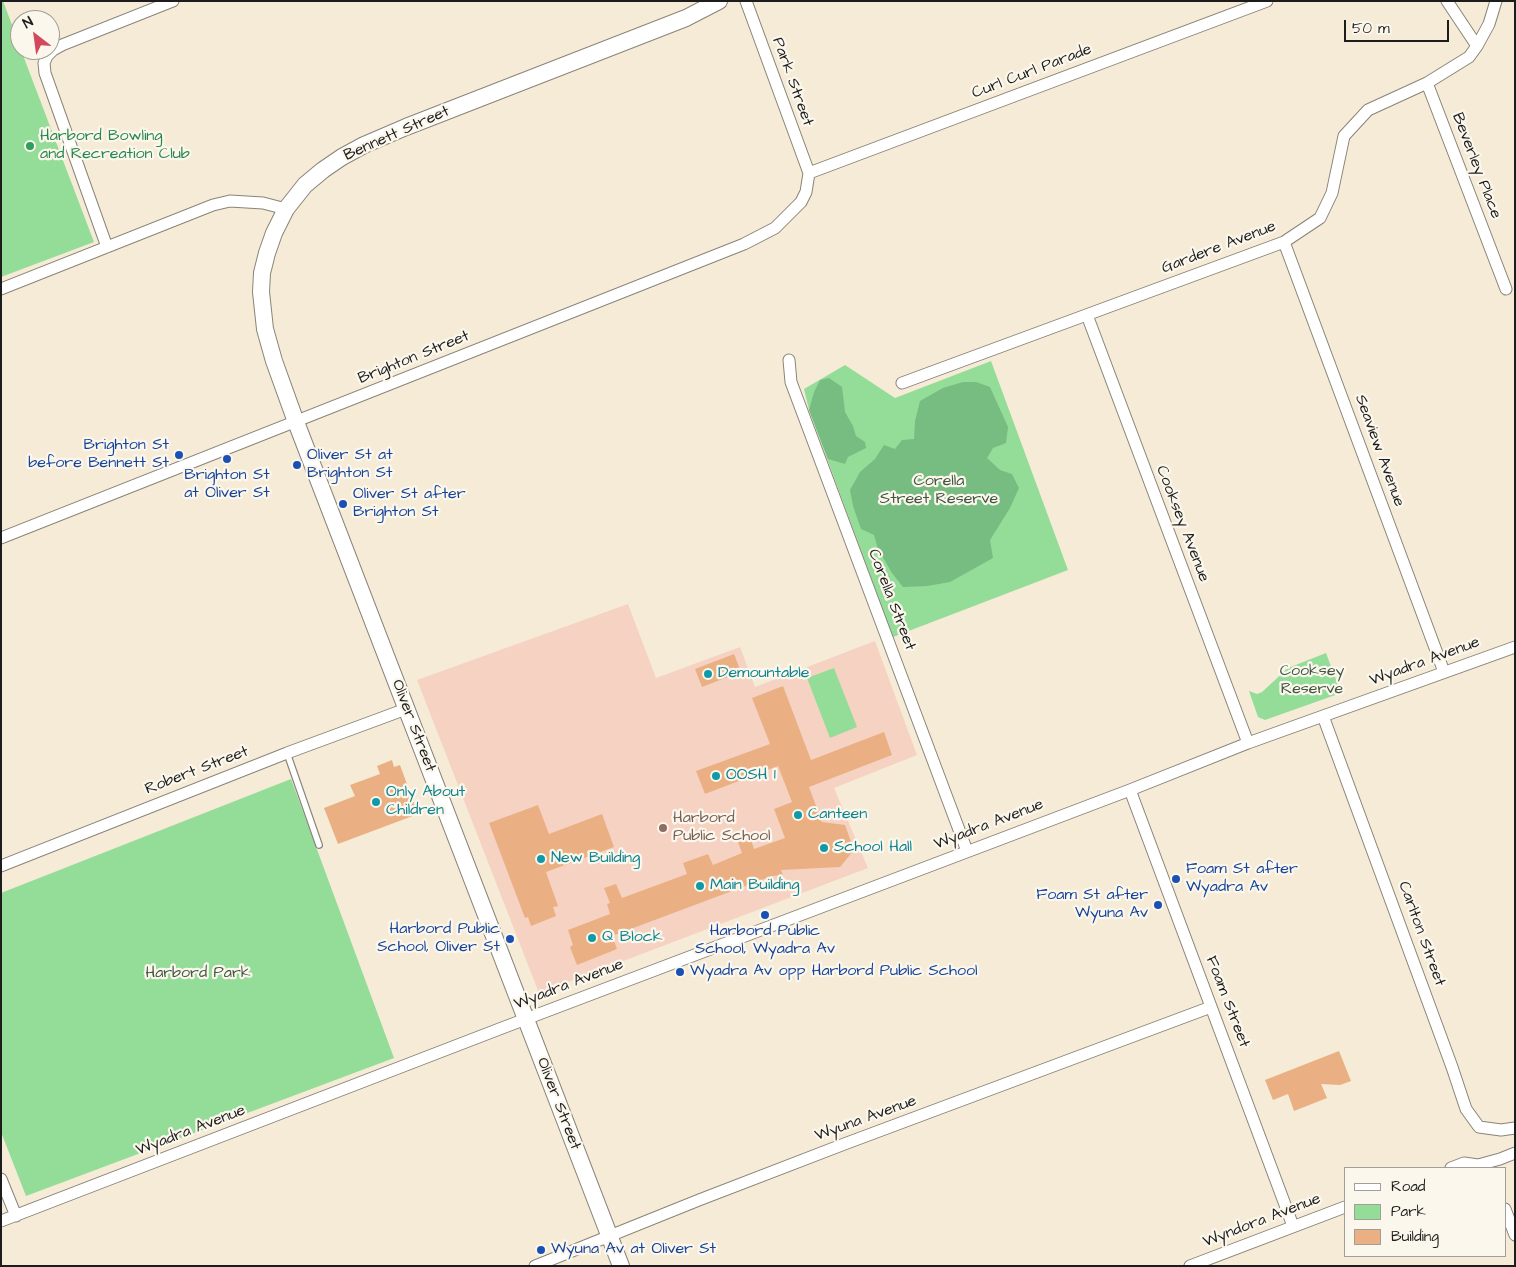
<!DOCTYPE html>
<style>
body{margin:0}
#map{position:relative;width:1516px;height:1267px;overflow:hidden;background:#f6ebd6;font-family:"Architects Daughter",sans-serif}
canvas{display:block}
.frame{position:absolute;inset:0;border:2px solid #1c1c1c;pointer-events:none}
.legend{position:absolute;left:1344px;top:1167px;width:162px;height:90px;box-sizing:border-box;background:#fbf7ec;border:1px solid #a29f99;margin:0;padding:6px 9px;list-style:none;font-size:15px;color:#1c1c1c}
.legend li{display:flex;align-items:center;gap:10px;height:25px}
.legend b{width:25px;border:1px solid #a29f99}
.north{position:absolute;left:10px;top:10px;width:50px;height:50px;box-sizing:border-box;background:#fbf7ec;border:1px solid #a29f99;border-radius:50%;rotate:330deg;font-size:14px;font-weight:700;line-height:20px;text-align:center;color:#1c1c1c}
.north::after{content:'';display:block;margin:auto;width:18px;height:22px;background:#d1495b;clip-path:polygon(50% 0,100% 100%,50% 72%,0 100%)}
.scale{position:absolute;left:1344px;top:20px;width:105px;height:22px;box-sizing:border-box;border:2px solid #1c1c1c;border-top:0;padding-left:6px;font-size:15px;line-height:18px;white-space:nowrap;color:#1c1c1c;-webkit-text-stroke:4px #fbf7ec;paint-order:stroke}
</style>
<div id="map">
<canvas width="1516" height="1267"></canvas>
<div class="frame"></div>
<ul class="legend">
<li><b style="height:6px;background:#fff"></b>Road</li>
<li><b style="height:14px;background:#94dd98"></b>Park</li>
<li><b style="height:14px;background:#eab083"></b>Building</li>
</ul>
<div class="north">N</div>
<div class="scale">50 m</div>
</div>
<script>
const ctx = document.querySelector('canvas').getContext('2d');
ctx.lineJoin = 'round';
function fillPath(path, color) { ctx.fillStyle = color; ctx.fill(path, 'evenodd'); }
const poly = rows => new Path2D(rows.map(r => 'M' + r).join(''));
function trace(path, color, width, dash) { ctx.strokeStyle = color; ctx.lineWidth = width; ctx.lineCap = dash ? 'butt' : 'round'; ctx.setLineDash(dash || []); ctx.stroke(path); }
function label(font, color, halo, rows, align = 'center') {
  ctx.font = font + ' "Architects Daughter",sans-serif'; ctx.lineWidth = 4.5; ctx.setLineDash([]); ctx.textBaseline = 'middle'; ctx.strokeStyle = halo; ctx.fillStyle = color; for (const [text, x, y, turn = 0] of rows) {
    ctx.save(); ctx.translate(x, y); ctx.rotate((+turn || 0) * Math.PI / 180); ctx.textAlign = isNaN(turn) ? turn : align; if (halo) ctx.strokeText(text, 0, 0); ctx.fillText(text, 0, 0); ctx.restore();
  }
}
fillPath(poly([
 [628,604,656,678,740,647,755,687,875,641,917,755,834,788,868,868,539,993,417,680]
]), '#f6d2c3');
fillPath(poly([
 [1,1,3,1,20,46,20,50,21,50,94,242,1,277],
 [991,361,1068,570,893,637,809,410,804,389,845,365,895,398],
 [1326,653,1341,693,1265,720,1258,717,1249,691,1257,694,1262,692,1288,668],
 [834,668,857,727,830,738,807,678],
 [291,779,394,1058,26,1196,1,1132,1,893]
]), '#94dd98');
fillPath(poly([
 [829,378,842,387,845,412,853,426,856,436,865,442,866,448,848,457,845,464,828,459,809,410,814,392,820,380],
 [963,382,976,382,990,387,1008,427,1006,443,993,448,987,458,1000,470,1012,474,1019,488,1010,508,990,540,993,558,950,582,927,586,903,587,892,573,878,549,874,535,861,529,853,506,850,490,860,472,875,459,884,445,895,449,902,440,914,439,915,421,920,401,943,388]
]), '#77bc80');
fillPath(poly([
 [734,654,741,672,702,687,695,669],
 [783,686,811,760,884,732,892,755,809,787,822,822,845,825,854,850,840,867,781,870,783,875,772,876,612,936,617,949,577,965,570,947,573,945,568,930,610,914,607,904,610,903,604,888,616,884,622,898,687,874,683,863,708,854,713,865,742,853,738,842,750,837,754,849,785,838,774,809,792,802,778,766,705,794,696,771,770,744,752,698],
 [392,760,394,767,400,765,418,814,338,844,324,808,355,796,350,785,380,774,377,766],
 [538,805,549,834,602,814,614,847,546,872,558,906,553,907,556,916,531,926,528,917,525,918,489,823],
 [1339,1051,1351,1081,1340,1085,1321,1084,1327,1098,1294,1111,1288,1094,1273,1100,1265,1080]
]), '#eab083');
const lane = poly([
 [287,753,319,845]
]);
const street = poly([
 [1447,1,1477,46],
 [1427,83,1506,289],
 [809,173,1267,1],
 [1284,242,1444,672],
 [107,247,45,73,44,63,47,56,53,50,62,45,173,1],
 [1,289,213,205,230,201,263,203,286,209],
 [1087,315,1248,743],
 [789,360,791,382,967,851],
 [902,383,1284,242,1320,218,1332,193,1344,136,1368,110,1427,83,1469,57,1477,46,1489,24,1496,1],
 [1,538,744,244,775,228,801,202,806,192,809,173,746,1],
 [1323,716,1452,1067,1466,1109,1479,1127,1501,1130,1515,1128],
 [1130,790,1293,1226],
 [1,866,287,753,406,709],
 [1451,1168,1464,1163,1478,1165,1500,1159,1515,1153],
 [1,1179,16,1216],
 [1505,1209,1515,1235],
 [1,1221,502,1028,1130,790,1248,743,1515,647],
 [535,1266,699,1200,847,1143,1211,1007],
 [1190,1266,1345,1207]
]);
const secondary = poly([
 [621,1266,296,422,274,361,265,329,261,292,262,273,267,253,274,233,286,209,305,185,323,170,342,157,364,145,406,127,686,18,719,1]
]);
trace(lane, '#898479', 8);
trace(street, '#898479', 13);
trace(secondary, '#898479', 18);
trace(lane, '#fff', 5.5);
trace(street, '#fff', 11);
trace(secondary, '#fff', 16);
for (const [x, y, r, color] of [
 [30,146,5,"#2e9e5b"],
 [179,455,5,"#1a4fb4"],
 [227,459,5,"#1a4fb4"],
 [297,465,5,"#1a4fb4"],
 [343,504,5,"#1a4fb4"],
 [708,674,5,"#0f9aa8"],
 [716,776,5,"#0f9aa8"],
 [376,802,5,"#0f9aa8"],
 [798,815,5,"#0f9aa8"],
 [663,828,5,"#8d6e63"],
 [824,848,5,"#0f9aa8"],
 [541,859,5,"#0f9aa8"],
 [1176,879,5,"#1a4fb4"],
 [700,886,5,"#0f9aa8"],
 [1158,905,5,"#1a4fb4"],
 [765,915,5,"#1a4fb4"],
 [592,938,5,"#0f9aa8"],
 [510,939,5,"#1a4fb4"],
 [680,972,5,"#1a4fb4"],
 [541,1250,5,"#1a4fb4"]
]) { const dot = new Path2D(); dot.arc(x, y, r, 0, 2 * Math.PI); ctx.fillStyle = color; ctx.fill(dot); trace(dot, '#fbf7ec', 2); }
label('16px', '#1c1c1c', '#fbf7ec', [
 ["Curl Curl Parade",1032,72,-21],
 ["Park Street",792,82,70],
 ["Bennett Street",397,134,-24],
 ["Beverley Place",1476,166,69],
 ["Gardere Avenue",1219,248,-21],
 ["Brighton Street",414,358,-22],
 ["Seaview Avenue",1379,451,70],
 ["Cooksey Avenue",1182,524,69],
 ["Corella Street",891,600,69],
 ["Wyadra Avenue",1425,662,-20],
 ["Oliver Street",413,726,69],
 ["Robert Street",197,771,-21],
 ["Wyadra Avenue",989,825,-21],
 ["Carlton Street",1421,934,70],
 ["Wyadra Avenue",569,985,-21],
 ["Foam Street",1227,1002,69],
 ["Oliver Street",558,1104,69],
 ["Wyuna Avenue",866,1119,-20],
 ["Wyadra Avenue",191,1131,-21],
 ["Wyndora Avenue",1262,1221,-21]
]);
label('16px', '#27864d', '#fbf7ec', [
 ["Harbord Bowling",40,137],
 ["and Recreation Club",40,155]
], 'left');
label('16px', '#164399', '#fbf7ec', [
 ["Brighton St",169,446,"right"],
 ["before Bennett St",169,464,"right"],
 ["Oliver St at",307,456],
 ["Brighton St",307,474],
 ["Brighton St",227,476,"center"],
 ["at Oliver St",227,494,"center"],
 ["Oliver St after",353,495],
 ["Brighton St",353,513],
 ["Foam St after",1186,870],
 ["Wyadra Av",1186,888],
 ["Foam St after",1148,896,"right"],
 ["Wyuna Av",1148,914,"right"],
 ["Harbord Public",500,930,"right"],
 ["School, Oliver St",500,948,"right"],
 ["Harbord Public",765,932,"center"],
 ["School, Wyadra Av",765,950,"center"],
 ["Wyadra Av opp Harbord Public School",690,972],
 ["Wyuna Av at Oliver St",551,1250]
], 'left');
label('16px', '#405641', '#fbf7ec', [
 ["Corella",939,482],
 ["Street Reserve",939,500],
 ["Cooksey",1312,672],
 ["Reserve",1312,690],
 ["Harbord Park",198,974]
]);
label('16px', '#0d838f', '#fbf7ec', [
 ["Demountable",718,674],
 ["OOSH 1",726,776],
 ["Only About",386,793],
 ["Children",386,811],
 ["Canteen",808,815],
 ["School Hall",834,848],
 ["New Building",551,859],
 ["Main Building",710,886],
 ["Q Block",602,938]
], 'left');
label('16px', '#785e54', '#fbf7ec', [
 ["Harbord",673,819],
 ["Public School",673,837]
], 'left');
</script>
